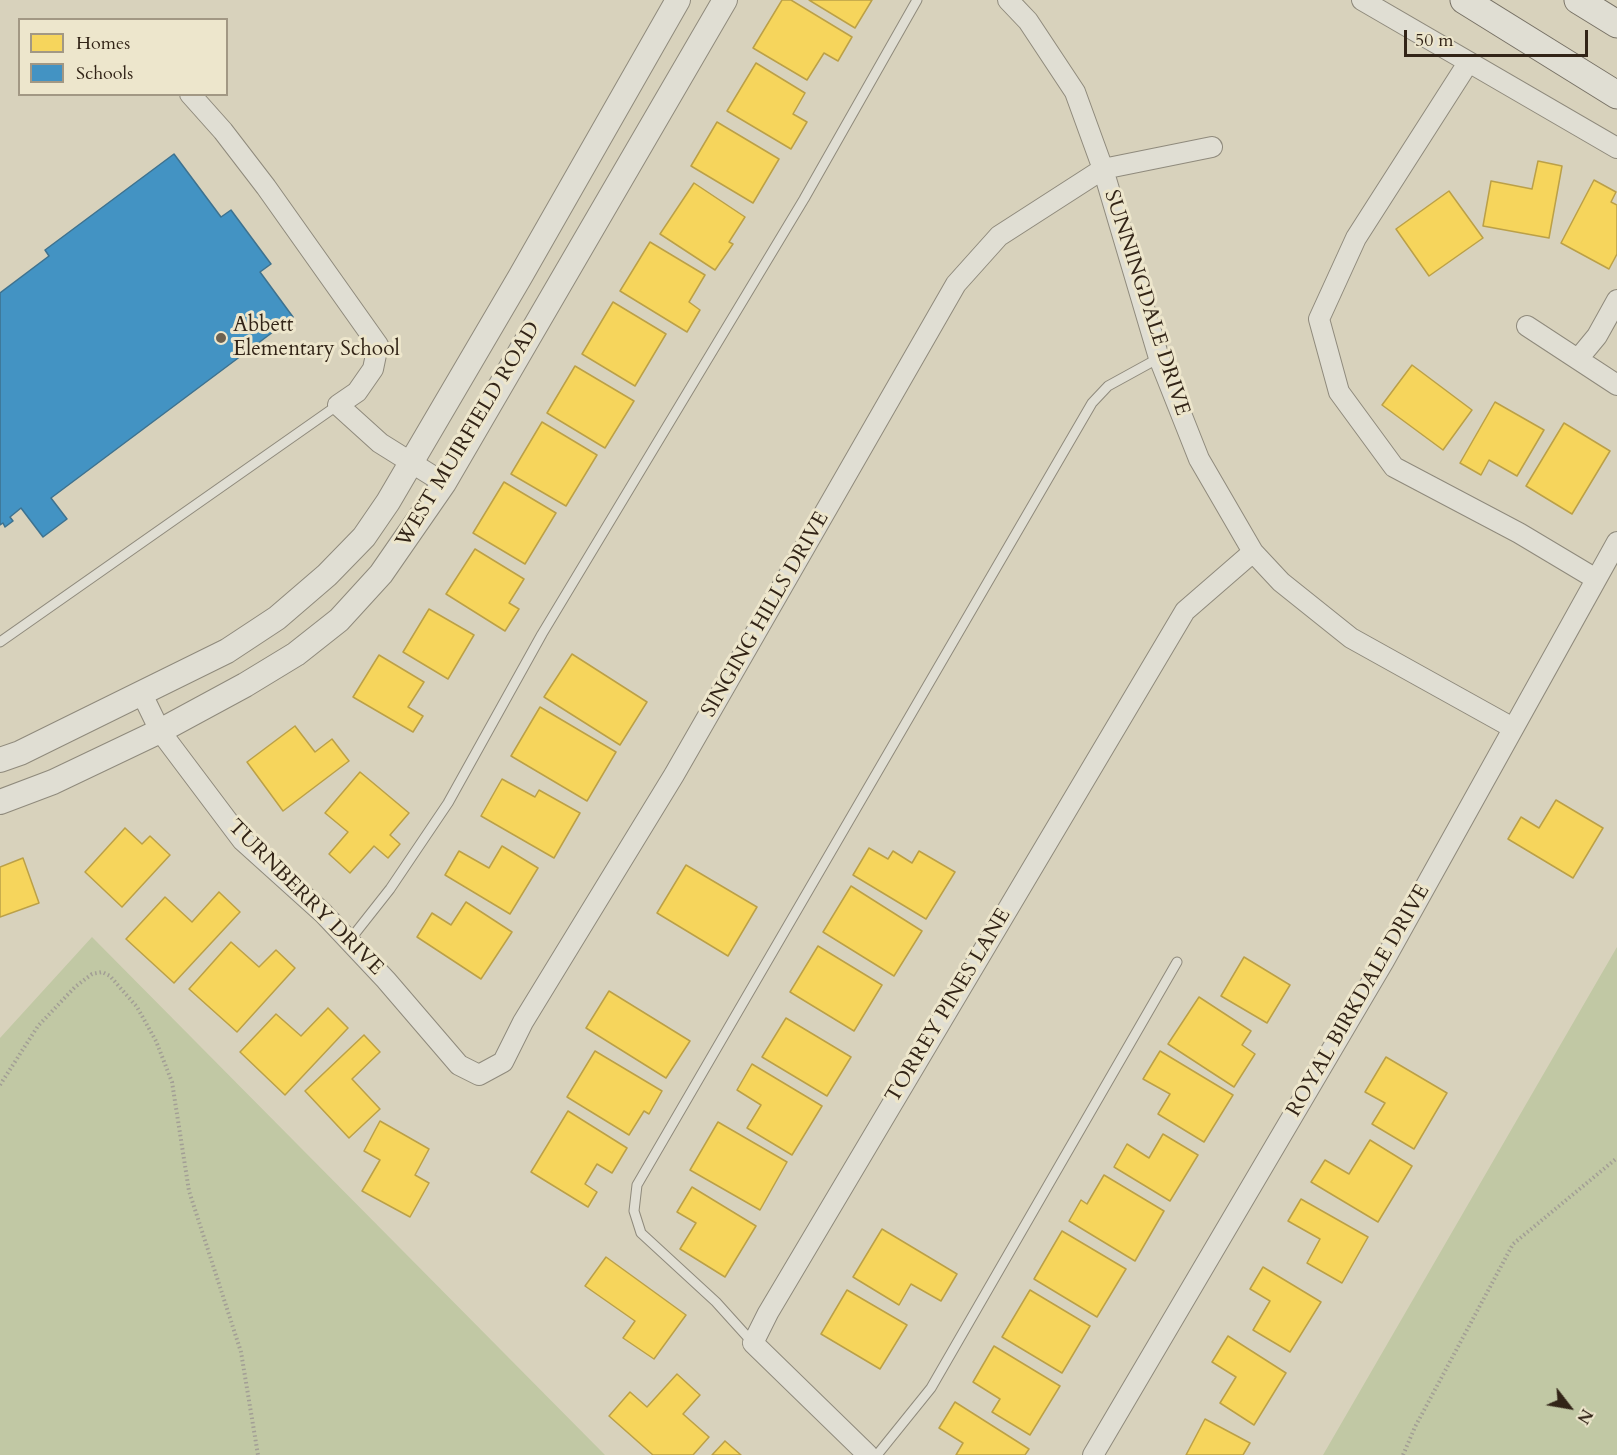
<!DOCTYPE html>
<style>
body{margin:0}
#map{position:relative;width:1617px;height:1455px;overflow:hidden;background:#d8d2bc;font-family:Cardo,serif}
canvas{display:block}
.legend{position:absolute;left:18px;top:18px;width:210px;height:78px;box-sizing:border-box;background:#ede6cc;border:2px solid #a29884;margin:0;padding:8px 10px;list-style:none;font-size:18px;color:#322417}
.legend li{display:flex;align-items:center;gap:12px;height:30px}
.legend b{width:30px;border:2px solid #a29884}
.north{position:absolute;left:1539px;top:1377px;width:60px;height:60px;-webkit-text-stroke:4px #ede6cc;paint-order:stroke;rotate:121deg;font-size:16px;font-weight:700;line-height:24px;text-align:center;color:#322417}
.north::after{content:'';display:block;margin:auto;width:21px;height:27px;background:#322417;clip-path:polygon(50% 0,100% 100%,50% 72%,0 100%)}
.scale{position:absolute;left:1404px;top:30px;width:184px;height:27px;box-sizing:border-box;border:3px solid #322417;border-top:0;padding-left:8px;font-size:18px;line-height:21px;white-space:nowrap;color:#322417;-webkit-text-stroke:4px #ede6cc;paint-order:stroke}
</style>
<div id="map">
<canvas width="1617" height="1455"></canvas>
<ul class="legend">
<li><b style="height:16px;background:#f6d55c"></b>Homes</li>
<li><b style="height:16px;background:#4393c3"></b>Schools</li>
</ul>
<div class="north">N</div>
<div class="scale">50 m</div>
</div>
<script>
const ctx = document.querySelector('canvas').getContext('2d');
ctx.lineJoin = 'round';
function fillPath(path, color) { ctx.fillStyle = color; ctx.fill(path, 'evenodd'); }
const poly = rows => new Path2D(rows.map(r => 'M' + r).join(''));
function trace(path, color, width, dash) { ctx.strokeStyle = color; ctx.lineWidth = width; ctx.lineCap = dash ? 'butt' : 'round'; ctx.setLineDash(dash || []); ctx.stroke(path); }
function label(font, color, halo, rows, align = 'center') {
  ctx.font = font + ' Cardo,serif'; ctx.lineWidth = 6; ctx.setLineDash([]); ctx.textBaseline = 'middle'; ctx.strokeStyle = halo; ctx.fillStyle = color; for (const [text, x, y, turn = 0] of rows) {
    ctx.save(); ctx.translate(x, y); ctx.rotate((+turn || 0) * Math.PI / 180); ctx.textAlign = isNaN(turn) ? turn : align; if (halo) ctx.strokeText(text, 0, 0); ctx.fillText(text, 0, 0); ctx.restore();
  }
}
fillPath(poly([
 [92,937,605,1455,0,1455,0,1038],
 [1617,947,1617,1455,1323,1455]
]), '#c1c8a4');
const homes = poly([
 [782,0,791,0,852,37,838,61,824,53,807,80,753,48,782,0],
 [809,0,872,0,855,28,809,0],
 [756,63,805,93,793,114,807,122,791,149,727,111,756,63],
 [717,122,779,159,753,203,691,166,717,122],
 [1538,161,1562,166,1549,238,1483,226,1491,181,1532,189,1538,161],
 [1594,180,1616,192,1611,202,1617,205,1617,254,1609,269,1561,243,1594,180],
 [694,183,745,217,729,242,733,244,715,270,660,234,694,183],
 [1449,191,1483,238,1429,276,1396,229,1449,191],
 [650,242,705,275,689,302,700,310,687,332,620,291,650,242],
 [613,302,666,334,635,386,582,354,613,302],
 [1412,365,1472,410,1443,450,1382,405,1412,365],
 [575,366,634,401,605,448,547,413,575,366],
 [1495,402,1544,430,1517,476,1489,460,1481,475,1460,463,1495,402],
 [542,422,597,455,566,506,511,474,542,422],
 [1564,423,1610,451,1572,514,1526,486,1564,423],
 [504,482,556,513,525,564,473,533,504,482],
 [475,549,524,579,509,603,519,609,505,631,446,594,475,549],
 [429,609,474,635,448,679,403,652,429,609],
 [572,654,647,702,620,745,544,697,572,654],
 [379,655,424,682,408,707,423,716,413,732,353,697,379,655],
 [540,707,616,752,587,801,511,756,540,707],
 [295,726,315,752,332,739,349,761,283,811,247,762,295,726],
 [360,772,409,813,390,835,400,844,388,858,374,846,350,873,329,854,348,832,325,813,360,772],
 [502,779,535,797,539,790,580,813,554,858,481,816,502,779],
 [1556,800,1603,828,1573,878,1508,839,1521,817,1539,828,1556,800],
 [125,828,142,844,150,836,170,855,122,907,85,872,125,828],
 [502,846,538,868,510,914,445,875,459,851,489,868,502,846],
 [869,848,888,859,893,851,912,863,919,851,955,872,926,919,853,875,869,848],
 [23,858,39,903,0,917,0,867,23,858],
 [686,865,757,907,728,956,657,913,686,865],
 [851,886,922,931,894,976,823,932,851,886],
 [219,892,240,912,174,983,126,939,165,897,192,922,219,892],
 [466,902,512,932,481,979,417,937,432,913,451,925,466,902],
 [231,942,259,967,276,950,295,968,237,1032,189,989,231,942],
 [818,946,882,985,854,1031,790,992,818,946],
 [1244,957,1290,985,1267,1023,1221,996,1244,957],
 [609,991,690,1041,666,1078,586,1028,609,991],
 [1199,997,1251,1031,1242,1045,1255,1054,1234,1087,1168,1044,1199,997],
 [328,1008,348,1028,285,1095,240,1052,276,1014,301,1036,328,1008],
 [786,1018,851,1057,827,1096,762,1057,786,1018],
 [364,1035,380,1052,352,1079,380,1109,349,1138,305,1091,364,1035],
 [595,1051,662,1091,649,1114,644,1111,629,1135,567,1097,595,1051],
 [1160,1051,1233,1095,1204,1142,1158,1114,1170,1094,1143,1079,1160,1051],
 [1386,1057,1447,1093,1414,1149,1372,1124,1385,1103,1365,1092,1386,1057],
 [752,1064,822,1106,792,1155,747,1128,761,1105,737,1090,752,1064],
 [568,1111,627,1148,612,1173,597,1164,585,1184,597,1192,588,1207,531,1172,568,1111],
 [380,1121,429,1149,415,1175,429,1183,410,1217,362,1191,380,1160,364,1151,380,1121],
 [718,1122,787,1162,760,1210,690,1170,718,1122],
 [1163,1134,1198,1155,1170,1201,1114,1167,1127,1144,1149,1158,1163,1134],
 [1370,1140,1412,1166,1378,1222,1311,1182,1325,1160,1349,1174,1370,1140],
 [1104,1175,1164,1211,1135,1261,1069,1221,1081,1200,1087,1204,1104,1175],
 [692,1187,756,1226,725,1277,680,1249,696,1223,677,1212,692,1187],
 [1301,1199,1368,1237,1342,1283,1307,1263,1320,1239,1288,1221,1301,1199],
 [882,1229,957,1274,941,1301,911,1284,899,1305,853,1277,882,1229],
 [1062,1231,1126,1269,1097,1317,1034,1279,1062,1231],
 [606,1257,686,1315,654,1359,623,1338,635,1321,585,1286,606,1257],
 [1263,1267,1321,1302,1290,1352,1253,1330,1270,1301,1250,1289,1263,1267],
 [847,1290,907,1325,880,1369,821,1334,847,1290],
 [1030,1290,1090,1326,1062,1373,1002,1337,1030,1290],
 [1228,1336,1286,1373,1254,1425,1220,1403,1236,1377,1212,1362,1228,1336],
 [994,1346,1060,1386,1030,1435,992,1412,1000,1399,973,1382,994,1346],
 [677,1374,700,1395,683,1414,709,1437,693,1455,653,1455,609,1416,630,1392,647,1407,677,1374],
 [955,1402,1029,1449,1025,1455,956,1455,963,1443,939,1428,955,1402],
 [1205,1419,1250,1443,1243,1455,1186,1455,1205,1419],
 [725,1441,741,1455,712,1455,725,1441]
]);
fillPath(homes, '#f6d55c');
trace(homes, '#bba047', 1.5);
const schools = poly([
 [174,154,221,217,231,210,271,264,260,272,293,317,51,498,67,519,43,537,21,508,10,517,13,521,5,527,3,523,0,525,0,293,49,256,45,250,174,154]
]);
fillPath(schools, '#4393c3');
trace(schools, '#3e728f', 1.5);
const service = poly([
 [0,642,338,405],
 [349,941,390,889,448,803,542,634,804,199,917,0],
 [753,1343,716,1302,641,1233,634,1211,637,1185,1092,403,1108,386,1159,358],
 [877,1455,931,1388,1177,962]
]);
const minor = poly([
 [1008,0,1028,21,1075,92,1103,169,1159,358,1199,459,1253,552,1281,582,1351,638,1513,728],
 [1362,0,1617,148],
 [1468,63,1356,238,1319,319,1339,392,1394,467,1519,533,1596,579],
 [190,94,223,131,266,187,378,345,373,369,357,392,338,405,380,443,444,483],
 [1527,326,1617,385],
 [1578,359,1597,336,1617,300],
 [142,694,160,731,242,840,323,913,386,980,459,1065,479,1075,503,1062,523,1022,674,775,956,284,999,236,1103,169,1212,147],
 [868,1455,753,1343,768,1313,1185,611,1253,552],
 [1093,1455,1384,961,1617,542]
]);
const tertiary = poly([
 [0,760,20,753,227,651,277,618,327,575,364,537,388,502,520,277,678,0],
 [0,802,53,782,160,731,245,685,296,654,339,620,381,574,444,483,725,0]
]);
const secondary = poly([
 [1464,0,1617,95],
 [1578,0,1617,24]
]);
trace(service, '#8f8a7c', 11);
trace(minor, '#8f8a7c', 22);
trace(tertiary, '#8f8a7c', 26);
trace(secondary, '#787266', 29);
trace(poly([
 [0,1085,38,1026,75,987,92,974,102,972,110,976,137,1007,156,1041,172,1082,189,1191,241,1352,258,1455],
 [1403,1455,1415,1427,1513,1244,1617,1158]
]), '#a29e95', 4, [1.5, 3]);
trace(service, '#e0ded3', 9);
trace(minor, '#e0ded3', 20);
trace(tertiary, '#e0ded3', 24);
trace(secondary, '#e0ded3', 27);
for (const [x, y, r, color] of [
 [221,338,6,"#6c6151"]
]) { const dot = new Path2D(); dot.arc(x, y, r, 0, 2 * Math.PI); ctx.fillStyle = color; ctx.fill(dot); trace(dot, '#ede6cc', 2); }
label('21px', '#322417', '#ede6cc', [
 ["SUNNINGDALE DRIVE",1146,303,72],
 ["WEST MUIRFIELD ROAD",469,435,-59],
 ["SINGING HILLS DRIVE",766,615,-60],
 ["TURNBERRY DRIVE",305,898,45],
 ["ROYAL BIRKDALE DRIVE",1359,1001,-60],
 ["TORREY PINES LANE",949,1006,-59]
]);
label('21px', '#322417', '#ede6cc', [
 ["Abbett",233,326],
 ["Elementary School",233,350]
], 'left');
</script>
